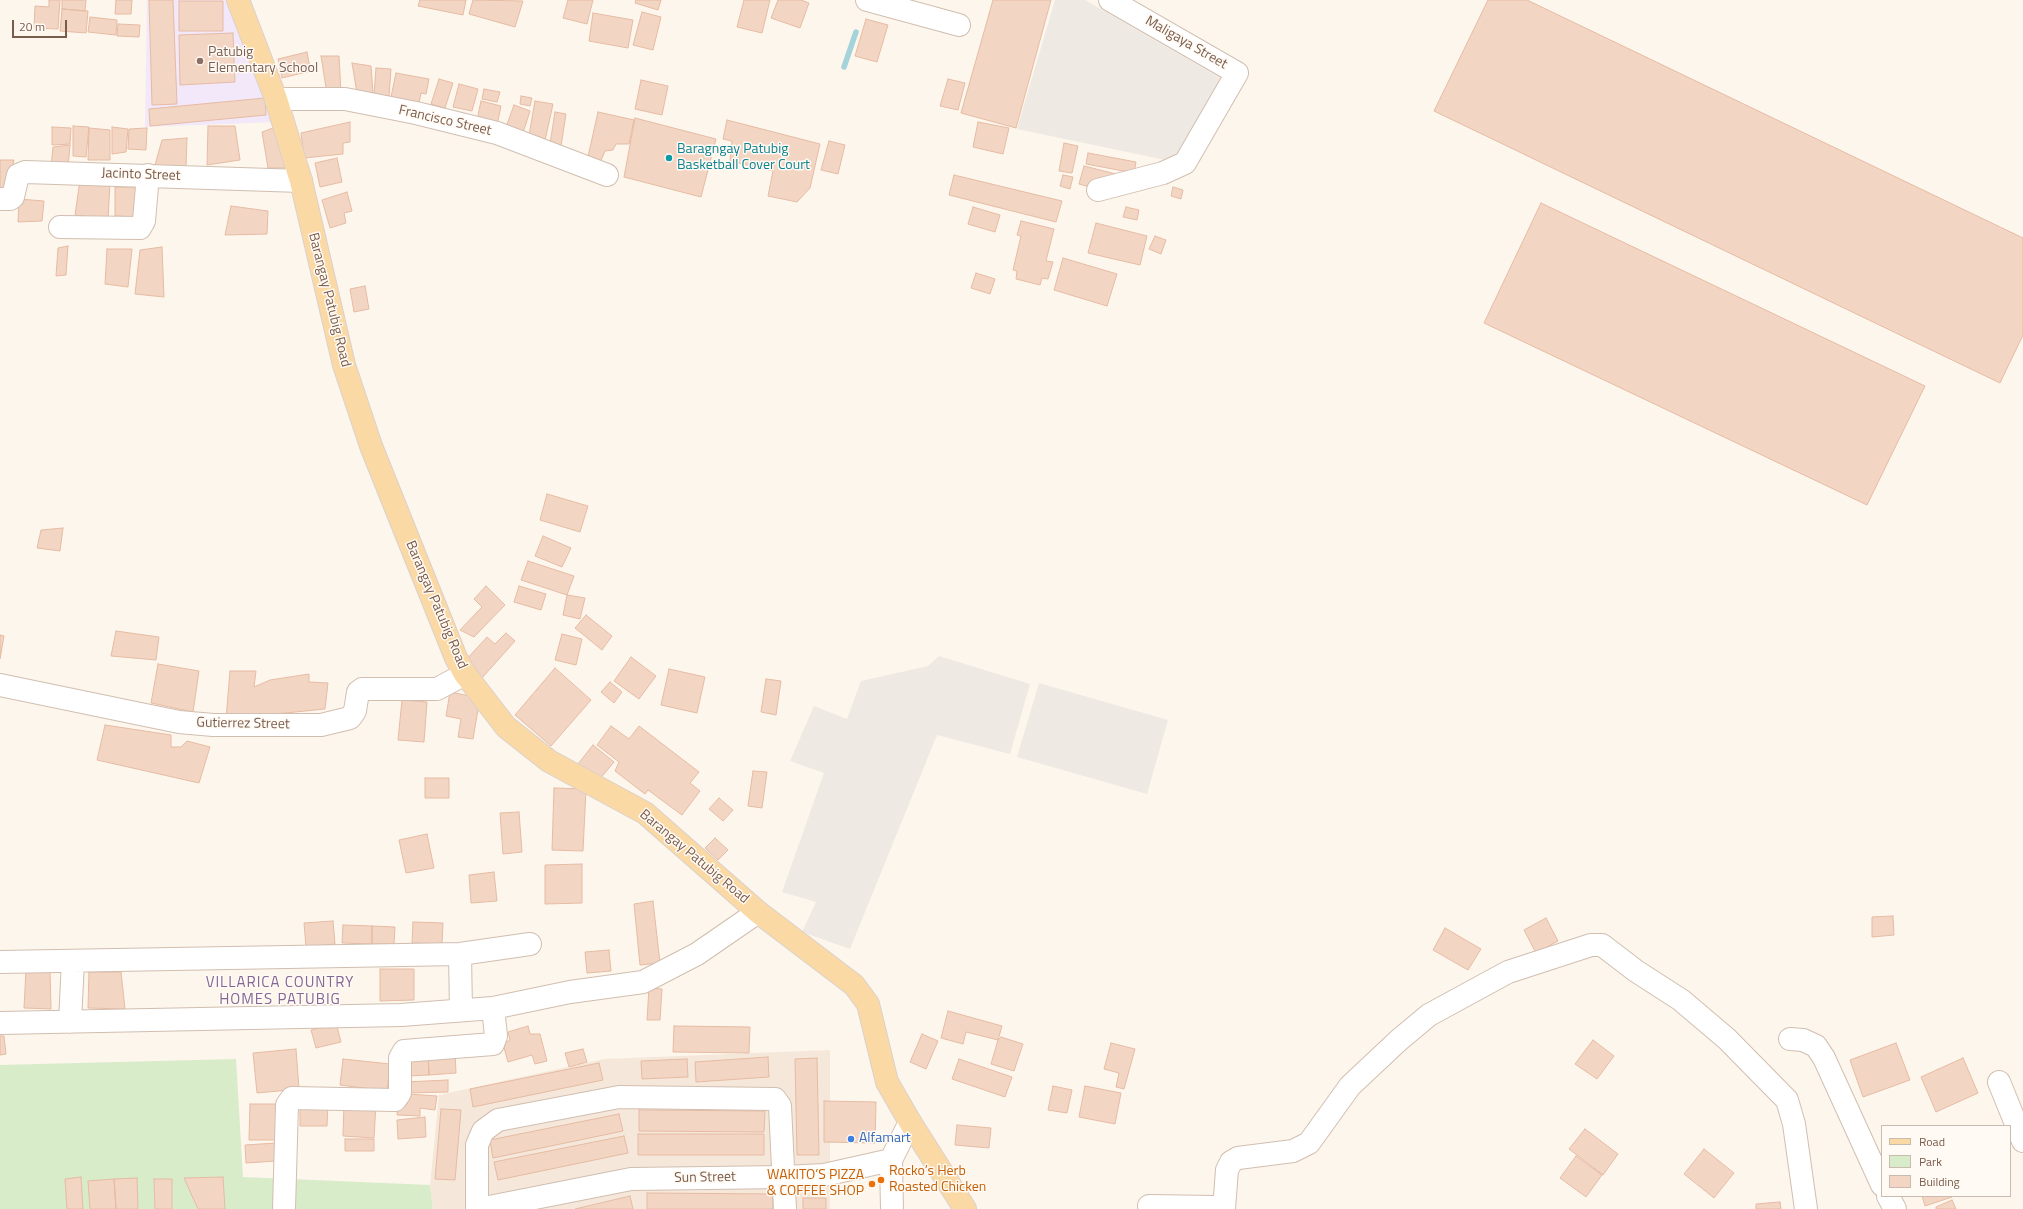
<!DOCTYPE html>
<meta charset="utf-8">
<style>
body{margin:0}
#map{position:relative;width:2023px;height:1209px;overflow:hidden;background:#fdf6ec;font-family:"Titillium Web",sans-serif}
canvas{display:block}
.legend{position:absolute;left:1881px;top:1125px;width:130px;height:72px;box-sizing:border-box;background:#fffaf3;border:1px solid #cabbb1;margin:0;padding:5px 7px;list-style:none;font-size:12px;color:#7a5c4d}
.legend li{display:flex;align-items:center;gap:8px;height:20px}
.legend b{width:20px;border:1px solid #cabbb1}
.scale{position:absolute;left:12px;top:20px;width:55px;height:18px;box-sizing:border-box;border:2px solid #7a5c4d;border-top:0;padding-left:5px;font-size:12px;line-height:14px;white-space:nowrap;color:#7a5c4d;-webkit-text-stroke:3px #fffaf3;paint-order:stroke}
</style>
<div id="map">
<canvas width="2023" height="1209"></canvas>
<ul class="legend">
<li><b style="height:5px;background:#fbd9a5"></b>Road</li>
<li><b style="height:11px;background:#d8ecc9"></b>Park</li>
<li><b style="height:11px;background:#f3d5c3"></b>Building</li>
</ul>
<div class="scale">20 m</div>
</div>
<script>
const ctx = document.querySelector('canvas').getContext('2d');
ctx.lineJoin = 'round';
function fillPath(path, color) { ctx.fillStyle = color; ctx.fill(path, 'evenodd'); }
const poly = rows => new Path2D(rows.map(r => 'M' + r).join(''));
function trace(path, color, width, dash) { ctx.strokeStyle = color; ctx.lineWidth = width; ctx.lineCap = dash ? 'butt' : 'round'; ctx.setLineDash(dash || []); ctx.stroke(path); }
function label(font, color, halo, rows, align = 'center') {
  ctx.font = font + ' "Titillium Web",sans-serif'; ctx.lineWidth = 3; ctx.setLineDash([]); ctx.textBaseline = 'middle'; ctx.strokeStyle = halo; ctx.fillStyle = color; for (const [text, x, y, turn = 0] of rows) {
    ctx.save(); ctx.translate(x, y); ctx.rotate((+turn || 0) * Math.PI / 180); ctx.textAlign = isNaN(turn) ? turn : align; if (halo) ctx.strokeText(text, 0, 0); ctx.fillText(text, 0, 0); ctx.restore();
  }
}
fillPath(poly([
 [830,1050,830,1209,433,1209,430,1185,439,1095,604,1059]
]), '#f5e8da');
fillPath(poly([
 [1055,0,1085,0,1224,80,1175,162,1017,129],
 [939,656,1030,684,1010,754,937,735,850,949,802,932,816,902,782,892,824,773,790,761,814,706,847,719,861,681,928,666],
 [1039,683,1168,720,1147,794,1017,757]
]), '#efe9e4');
fillPath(poly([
 [147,0,230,0,278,122,145,127]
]), '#f3e8fa');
fillPath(poly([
 [236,1059,243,1177,430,1185,433,1209,0,1209,0,1065]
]), '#d8ecc9');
trace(poly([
 [844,67,856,32]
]), '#a5d3da', 5.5);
const building = poly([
 [49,0,60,0,58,29,34,28,35,6,49,7,49,0],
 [62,0,86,0,85,11,62,9,62,0],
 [116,0,132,0,131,14,115,14,116,0],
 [149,0,173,0,177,104,152,105,149,0],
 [420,0,466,0,463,15,418,6,420,0],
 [473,0,523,1,515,27,469,14,473,0],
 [568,0,593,0,587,24,563,18,568,0],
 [636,0,661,0,658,10,635,3,636,0],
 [744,0,770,0,762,33,737,27,744,0],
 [778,0,801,0,809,3,800,28,771,18,778,0],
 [993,0,1051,0,1016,128,961,113,993,0],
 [1488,0,1527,0,2023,238,2023,335,2000,383,1434,111,1488,0],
 [179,1,223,1,223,31,179,31,179,1],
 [62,9,88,11,86,33,60,31,62,9],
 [642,12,661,17,653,50,633,45,642,12],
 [593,13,633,20,628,48,589,41,593,13],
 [90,17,117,20,116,35,88,32,90,17],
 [866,19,888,25,877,62,855,56,866,19],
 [118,24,140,25,139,37,117,36,118,24],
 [233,33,235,82,180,85,179,35,233,33],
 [307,52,309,63,315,70,282,78,278,59,307,52],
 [321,56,339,56,341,93,327,94,321,56],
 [352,63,371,66,373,93,357,93,352,63],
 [376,68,391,69,389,96,374,95,376,68],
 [396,73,429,79,426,94,421,93,419,103,391,97,396,73],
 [439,79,453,83,445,108,431,104,439,79],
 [948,79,965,83,958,110,940,106,948,79],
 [641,80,668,86,662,115,635,109,641,80],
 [459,84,478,89,472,111,453,107,459,84],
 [484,89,500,92,497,102,482,99,484,89],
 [521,96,532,98,530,106,520,104,521,96],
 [265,98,266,115,150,126,149,109,265,98],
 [481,101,501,106,497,125,477,120,481,101],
 [535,101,553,104,544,145,528,141,535,101],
 [514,105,530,111,522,136,505,130,514,105],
 [555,112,566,114,561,146,550,144,555,112],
 [598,112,634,120,629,144,616,144,613,150,605,151,600,163,587,161,598,112],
 [635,118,716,139,701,197,624,177,635,118],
 [727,120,820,144,810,188,797,202,768,196,773,171,730,161,732,141,723,139,727,120],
 [350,122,350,142,343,143,343,154,304,158,301,133,350,122],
 [978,122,1009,128,1003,154,973,147,978,122],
 [73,126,89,127,86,157,73,156,73,126],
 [208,126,235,126,240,160,207,165,208,126],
 [52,127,71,128,70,144,52,145,52,127],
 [112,127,128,129,126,152,112,154,112,127],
 [276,127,285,168,268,168,262,132,276,127],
 [89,128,110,130,110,160,88,160,89,128],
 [147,128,146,150,128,149,129,129,147,128],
 [187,138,186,167,155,165,162,140,187,138],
 [829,141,845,145,838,174,821,170,829,141],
 [1064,143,1078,146,1072,173,1059,171,1064,143],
 [70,145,68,167,51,168,53,147,70,145],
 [1088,153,1136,162,1134,173,1086,164,1088,153],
 [337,158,342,182,320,187,315,163,337,158],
 [0,160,14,160,8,188,0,188,0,160],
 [1084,166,1120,175,1086,186,1079,184,1084,166],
 [954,175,1062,201,1056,222,949,195,954,175],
 [1063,175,1073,177,1070,189,1060,186,1063,175],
 [80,180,110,182,108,220,75,215,80,180],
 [115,187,138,187,135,217,115,216,115,187],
 [1173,187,1183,190,1181,199,1171,196,1173,187],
 [347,192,352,211,344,213,346,223,330,228,322,200,347,192],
 [19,199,44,201,42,221,18,222,19,199],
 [1541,203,1925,386,1867,505,1484,323,1541,203],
 [231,206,268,211,267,234,225,235,231,206],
 [973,207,1000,215,995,232,968,224,973,207],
 [1126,207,1139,210,1137,220,1123,217,1126,207],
 [1021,221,1054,229,1046,261,1053,262,1048,279,1042,278,1040,285,1016,279,1017,271,1013,270,1021,236,1017,235,1021,221],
 [1096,223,1147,236,1140,265,1088,253,1096,223],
 [1155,236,1166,240,1161,254,1149,249,1155,236],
 [68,246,66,275,56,276,58,248,68,246],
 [162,247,164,297,135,294,140,250,162,247],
 [107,249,132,249,128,287,105,284,107,249],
 [1063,258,1117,274,1107,306,1054,290,1063,258],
 [976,273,995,279,990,294,971,288,976,273],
 [365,286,369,309,354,312,350,289,365,286],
 [547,494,588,506,580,532,540,520,547,494],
 [63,528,60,551,37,548,41,530,63,528],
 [543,536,571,548,562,567,535,556,543,536],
 [528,561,574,576,567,595,521,580,528,561],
 [486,586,505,605,474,637,460,630,482,607,474,599,486,586],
 [519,586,546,594,541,610,514,602,519,586],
 [567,595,585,598,580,619,563,615,567,595],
 [586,615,612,636,602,650,575,628,586,615],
 [116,631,159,637,156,660,111,656,116,631],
 [506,633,515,641,482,678,464,662,487,637,495,644,506,633],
 [562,634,582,639,576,665,555,660,562,634],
 [0,635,4,636,0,659,0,635],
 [631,657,656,676,639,699,614,681,631,657],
 [158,664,199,671,193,712,151,703,158,664],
 [555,668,591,700,551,746,515,715,555,668],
 [669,669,705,677,697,713,661,705,669,669],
 [230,671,256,671,254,687,270,680,309,674,309,682,328,683,325,709,226,719,230,671],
 [766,679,781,681,776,715,761,712,766,679],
 [610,682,622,692,614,703,601,692,610,682],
 [450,692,480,698,473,739,458,737,461,719,446,716,450,692],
 [402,700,427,702,424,742,398,740,402,700],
 [105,725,171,735,171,747,181,747,187,741,210,747,199,783,97,760,105,725],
 [611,726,629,739,639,726,699,772,690,783,700,791,682,815,648,790,645,794,615,771,619,762,597,745,611,726],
 [593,745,614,762,599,780,578,764,593,745],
 [753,771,767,772,762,808,748,806,753,771],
 [425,778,449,778,449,798,425,798,425,778],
 [554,788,586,789,583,851,552,850,554,788],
 [719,798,733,810,723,821,709,809,719,798],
 [519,812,522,852,503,854,500,813,519,812],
 [427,834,434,868,406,873,399,840,427,834],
 [715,838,728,850,718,860,705,848,715,838],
 [582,864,582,903,545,904,545,865,582,864],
 [494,872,497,901,471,903,469,875,494,872],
 [653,901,660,963,640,965,634,904,653,901],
 [1893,916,1894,935,1872,937,1872,917,1893,916],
 [1546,918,1558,941,1536,953,1524,930,1546,918],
 [333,921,335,944,306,947,304,923,333,921],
 [413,922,443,923,442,944,412,943,413,922],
 [343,925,372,926,372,944,342,943,343,925],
 [372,926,395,927,394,944,372,944,372,926],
 [1445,928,1481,949,1468,970,1433,950,1445,928],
 [609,950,611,971,587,973,585,952,609,950],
 [380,969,414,969,414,1000,380,1001,380,969],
 [26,970,50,970,51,1009,24,1008,26,970],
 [89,972,121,972,125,1009,88,1008,89,972],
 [649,988,662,989,660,1020,647,1020,649,988],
 [948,1011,1002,1026,998,1040,966,1032,963,1044,941,1038,948,1011],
 [336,1023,341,1042,316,1048,311,1030,336,1023],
 [528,1026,530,1034,540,1034,547,1061,535,1064,532,1055,508,1062,503,1044,510,1040,508,1032,528,1026],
 [674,1026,750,1027,749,1053,673,1052,674,1026],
 [922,1034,938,1041,926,1069,910,1062,922,1034],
 [0,1036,4,1036,6,1054,0,1055,0,1036],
 [1001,1037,1023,1044,1014,1071,991,1064,998,1040,1001,1037],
 [1593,1040,1614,1056,1597,1079,1575,1064,1593,1040],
 [1111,1043,1135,1049,1124,1089,1116,1087,1119,1073,1104,1069,1111,1043],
 [1896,1043,1910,1080,1863,1097,1850,1060,1896,1043],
 [296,1049,299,1089,257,1093,253,1053,296,1049],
 [583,1049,587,1062,569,1067,565,1053,583,1049],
 [455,1052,456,1073,429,1075,428,1053,455,1052],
 [428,1053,429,1075,408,1076,407,1055,428,1053],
 [768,1057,769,1077,696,1082,695,1062,768,1057],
 [817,1058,819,1155,797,1155,795,1059,817,1058],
 [1963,1058,1978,1093,1936,1112,1921,1077,1963,1058],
 [343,1059,390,1064,387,1091,340,1085,343,1059],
 [687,1059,688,1077,642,1079,641,1061,687,1059],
 [959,1059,1012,1077,1005,1097,952,1079,959,1059],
 [599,1063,603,1080,473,1107,470,1089,599,1063],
 [448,1080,448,1092,405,1093,405,1082,448,1080],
 [1053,1086,1072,1090,1067,1113,1048,1110,1053,1086],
 [1085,1086,1121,1093,1115,1124,1079,1117,1085,1086],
 [408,1094,437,1096,435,1110,420,1108,420,1116,397,1115,398,1103,407,1104,408,1094],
 [824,1101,876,1102,875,1143,824,1142,824,1101],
 [300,1102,328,1103,327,1126,300,1126,300,1102],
 [344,1103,376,1104,374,1138,343,1136,344,1103],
 [250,1104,282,1104,281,1140,249,1140,250,1104],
 [441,1109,461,1110,455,1180,435,1179,441,1109],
 [639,1110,765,1111,764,1132,639,1131,639,1110],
 [619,1114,623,1131,493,1158,490,1140,619,1114],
 [425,1117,426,1137,398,1139,397,1120,425,1117],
 [957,1125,991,1128,989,1148,955,1145,957,1125],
 [1585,1129,1618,1154,1603,1175,1569,1149,1585,1129],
 [638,1134,764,1134,764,1155,638,1155,638,1134],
 [624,1136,628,1153,498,1180,494,1162,624,1136],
 [345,1139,374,1139,374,1151,345,1151,345,1139],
 [276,1143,277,1161,246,1163,245,1145,276,1143],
 [1704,1149,1734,1173,1714,1198,1684,1174,1704,1149],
 [1576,1156,1602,1175,1586,1197,1560,1178,1576,1156],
 [81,1177,83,1209,67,1209,65,1179,81,1177],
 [223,1177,225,1209,198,1209,184,1178,223,1177],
 [137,1178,138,1209,116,1209,114,1179,137,1178],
 [114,1179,116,1209,90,1209,88,1181,114,1179],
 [154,1179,172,1179,172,1209,155,1209,154,1179],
 [647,1193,773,1194,773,1209,647,1209,647,1193],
 [630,1196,633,1209,575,1209,630,1196],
 [1922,1196,1951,1196,1952,1197,1925,1206,1922,1196],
 [803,1198,826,1198,826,1209,803,1209,803,1198],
 [1952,1200,1956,1209,1936,1209,1936,1207,1952,1200],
 [1780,1202,1781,1209,1756,1209,1756,1204,1780,1202]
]);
fillPath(building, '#f3d5c3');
trace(building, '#e6bba3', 1);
const minor = poly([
 [867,0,959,25],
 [276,99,345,99,416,113,497,133,607,175],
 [1098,190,1163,173,1185,163,1237,73,1110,0],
 [0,199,10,199,13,197,18,175,25,172,301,181],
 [60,227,140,228,144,221,148,175],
 [0,685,179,722,213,725,321,725,350,718,355,711,358,692,362,689,437,689,465,674],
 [460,954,461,1010],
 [0,962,460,954,530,944],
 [70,1022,73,961],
 [0,1023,401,1015,493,1008,570,992,643,982,697,954,758,912],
 [1790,1039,1803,1040,1816,1046,1824,1058,1882,1185],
 [1999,1082,2023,1141],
 [891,1160,892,1209],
 [1888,1196,1895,1209],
 [1149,1206,1213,1207,1219,1209],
 [284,1209,287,1105,292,1098,395,1100,400,1093,400,1058,404,1051,493,1044,496,1036,493,1008],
 [477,1209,477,1145,483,1131,498,1120,619,1097,775,1099,780,1106,785,1209],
 [479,1209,631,1179,785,1177,824,1175,891,1160,910,1122],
 [1224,1209,1227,1170,1231,1162,1238,1158,1293,1151,1309,1143,1350,1086,1399,1040,1429,1015,1508,972,1591,945,1602,945,1636,971,1681,1000,1727,1039,1787,1100,1794,1124,1806,1209]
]);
const major = poly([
 [238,0,276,99,301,181,344,365,371,446,456,658,465,674,506,727,549,761,645,813,758,912,854,985,868,1004,887,1082,910,1122,965,1209]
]);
trace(minor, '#d1beb0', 24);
trace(major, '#dad1cd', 24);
trace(minor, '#fff', 22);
trace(major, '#fbd9a5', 22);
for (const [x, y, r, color] of [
 [200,61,4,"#8d6e63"],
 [669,158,4,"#0f9aa8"],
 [851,1139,4,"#3f7fe0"],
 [881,1180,4,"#e8710a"],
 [872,1184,4,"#e8710a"]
]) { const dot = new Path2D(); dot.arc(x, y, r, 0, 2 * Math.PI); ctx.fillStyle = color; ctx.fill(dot); trace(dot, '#fffaf3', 1.5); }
label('14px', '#7a5c4d', '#fffaf3', [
 ["Maligaya Street",1186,43,30],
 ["Francisco Street",445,121,13],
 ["Jacinto Street",141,175,2],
 ["Barangay Patubig Road",329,300,76],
 ["Barangay Patubig Road",436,605,67],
 ["Gutierrez Street",243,724,1],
 ["Barangay Patubig Road",694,857,40],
 ["Sun Street",705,1178,-1]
]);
label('14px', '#785e54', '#fffaf3', [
 ["Patubig",208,53],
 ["Elementary School",208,69]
], 'left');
label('14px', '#0d838f', '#fffaf3', [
 ["Baragngay Patubig",677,150],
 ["Basketball Cover Court",677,166]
], 'left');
label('14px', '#366cbe', '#fffaf3', [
 ["Alfamart",859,1139]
], 'left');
label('14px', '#c56008', '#fffaf3', [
 ["Rocko’s Herb",889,1172],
 ["Roasted Chicken",889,1188],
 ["WAKITO’S PIZZA",864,1176,"right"],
 ["& COFFEE SHOP",864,1192,"right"]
], 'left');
ctx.letterSpacing = '1px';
label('15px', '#846695', '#fffaf3', [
 ["VILLARICA COUNTRY",280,983],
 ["HOMES PATUBIG",280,1000]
]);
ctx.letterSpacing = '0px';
</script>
